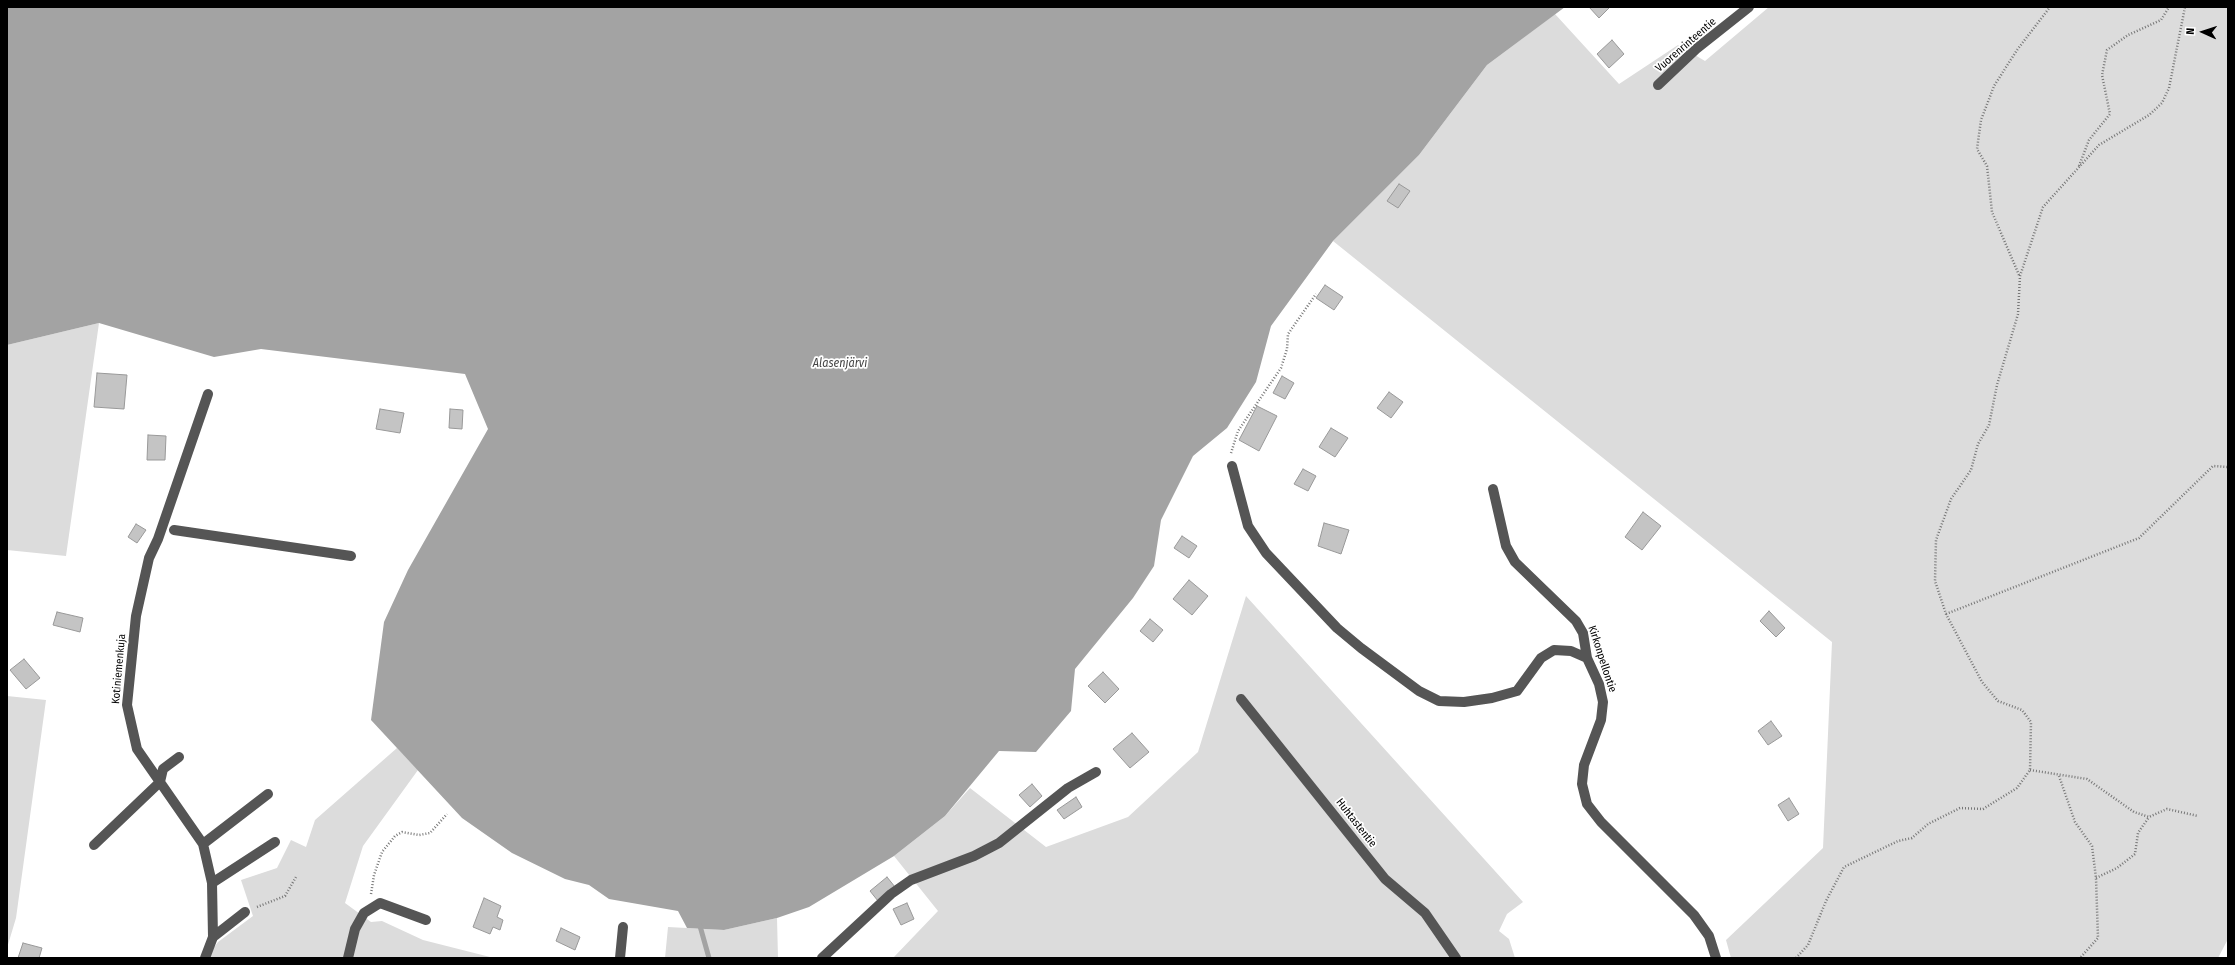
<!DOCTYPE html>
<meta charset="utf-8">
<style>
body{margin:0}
#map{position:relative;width:2235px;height:965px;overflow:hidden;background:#fff;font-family:"Fira Sans Condensed",sans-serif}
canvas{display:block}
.frame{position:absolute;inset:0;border:8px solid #000;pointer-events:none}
.north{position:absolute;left:2183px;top:12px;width:40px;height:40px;-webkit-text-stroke:3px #fff;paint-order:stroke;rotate:273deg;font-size:11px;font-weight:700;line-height:16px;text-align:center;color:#000}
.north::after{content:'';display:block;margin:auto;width:14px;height:18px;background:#000;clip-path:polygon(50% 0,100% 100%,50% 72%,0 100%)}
</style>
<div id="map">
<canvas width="2235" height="965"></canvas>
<div class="frame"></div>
<div class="north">N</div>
</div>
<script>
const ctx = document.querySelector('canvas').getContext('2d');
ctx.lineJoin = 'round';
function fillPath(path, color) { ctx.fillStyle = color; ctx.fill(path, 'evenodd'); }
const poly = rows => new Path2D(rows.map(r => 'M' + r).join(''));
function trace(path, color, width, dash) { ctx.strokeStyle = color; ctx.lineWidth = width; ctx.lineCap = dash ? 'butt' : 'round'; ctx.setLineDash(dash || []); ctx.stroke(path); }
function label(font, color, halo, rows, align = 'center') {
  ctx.font = font + ' "Fira Sans Condensed",sans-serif'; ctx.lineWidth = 3.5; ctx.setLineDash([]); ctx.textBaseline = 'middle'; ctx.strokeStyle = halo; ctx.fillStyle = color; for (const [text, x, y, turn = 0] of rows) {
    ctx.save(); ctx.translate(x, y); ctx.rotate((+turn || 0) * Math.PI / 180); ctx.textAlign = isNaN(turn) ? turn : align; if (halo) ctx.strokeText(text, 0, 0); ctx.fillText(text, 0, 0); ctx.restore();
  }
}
fillPath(poly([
 [1769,7,2228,7,2228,939,2218,958,1731,958,1726,940,1823,848,1832,642,1333,241,1419,155,1487,65,1555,14,1619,84,1678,45,1705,61],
 [99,323,66,556,7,550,7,345],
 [1246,596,1523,902,1507,914,1499,931,1509,939,1515,958,893,958,938,911,894,856,945,816,970,788,1046,847,1128,817,1198,752],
 [7,696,46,700,16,918,7,948],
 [397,748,418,770,363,846,345,903,371,922,382,921,423,940,494,958,206,958,218,942,253,916,241,880,277,868,291,840,306,847,315,820],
 [777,918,778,958,665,958,668,927,724,930]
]), '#dcdcdc');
fillPath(poly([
 [7,7,1565,7,1487,65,1419,155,1333,241,1271,326,1256,382,1227,428,1193,456,1161,520,1154,566,1133,598,1075,669,1071,711,1036,752,999,751,945,816,894,856,809,907,777,918,724,930,687,928,678,911,609,899,589,885,565,879,512,853,462,818,371,720,384,622,408,570,488,429,465,374,261,349,214,357,99,323,7,345]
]), '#a3a3a3');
trace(poly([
 [700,926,709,958]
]), '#a3a3a3', 5);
const building = poly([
 [1589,7,1610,7,1599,18,1589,7],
 [1612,40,1624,54,1609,68,1597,54,1612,40],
 [1399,184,1410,191,1398,208,1387,201,1399,184],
 [1325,285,1343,297,1334,310,1316,298,1325,285],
 [97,373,127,375,124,409,94,407,97,373],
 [1282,376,1294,383,1285,399,1273,393,1282,376],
 [1389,392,1403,402,1391,418,1377,408,1389,392],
 [1257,406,1277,416,1259,451,1239,440,1257,406],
 [380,409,404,413,400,433,376,429,380,409],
 [450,409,463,410,462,429,449,428,450,409],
 [1331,428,1348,438,1335,457,1319,447,1331,428],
 [148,435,166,436,165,460,147,460,148,435],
 [1303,469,1316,476,1308,491,1294,484,1303,469],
 [1643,512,1661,526,1642,550,1625,537,1643,512],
 [1324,523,1349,530,1341,554,1318,546,1324,523],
 [136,524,146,530,137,543,128,537,136,524],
 [1182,536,1197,546,1189,558,1174,548,1182,536],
 [1189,580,1208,596,1192,615,1173,599,1189,580],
 [1769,611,1785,628,1776,637,1760,621,1769,611],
 [57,612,83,618,80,632,53,625,57,612],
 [1150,619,1163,630,1153,642,1140,631,1150,619],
 [24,659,40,678,26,689,10,670,24,659],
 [1103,672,1119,689,1105,703,1088,686,1103,672],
 [1771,721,1782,736,1768,745,1758,731,1771,721],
 [1132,733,1149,752,1130,768,1113,749,1132,733],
 [1032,784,1042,796,1030,807,1019,795,1032,784],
 [1076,797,1082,807,1064,819,1057,810,1076,797],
 [1789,798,1799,814,1788,821,1778,805,1789,798],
 [887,877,895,887,878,901,870,891,887,877],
 [484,898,501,906,497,917,503,920,500,930,493,927,490,934,473,927,484,898],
 [907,903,914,919,901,925,893,909,907,903],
 [561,928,580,937,575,950,556,941,561,928],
 [23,943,42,948,39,958,18,958,23,943]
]);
fillPath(building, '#c4c4c4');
trace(building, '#999', 1);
trace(poly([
 [2079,166,2089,140,2110,114,2102,75,2107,50,2128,35,2161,20,2169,7],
 [2019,275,1992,212,1987,166,1977,149,1981,120,1994,86,2017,50,2050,7],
 [1231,453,1238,431,1281,368,1287,349,1288,334,1316,294],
 [1946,614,2139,538,2213,466,2228,467],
 [2030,770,2087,779,2134,812,2149,817,2167,809,2198,816],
 [2059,776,2075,822,2092,846,2096,878,2098,938,2080,958],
 [2096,878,2117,868,2135,854,2138,833,2149,817],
 [371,894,374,875,382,852,395,836,402,832,419,835,430,833,447,814],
 [257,907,285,896,296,877],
 [1796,958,1808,945,1826,901,1844,867,1898,841,1912,838,1928,824,1960,808,1983,809,2017,788,2030,770,2031,722,2022,710,1998,701,1982,682,1946,614,1935,581,1936,540,1951,499,1971,470,1978,444,1989,425,1997,385,2018,314,2020,276,2043,207,2099,145,2149,115,2162,103,2169,88,2185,7]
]), '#777', 2.5, [1, 2]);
trace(poly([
 [1658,85,1696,49,1749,7],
 [1232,466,1248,526,1266,553,1337,628,1361,648,1419,691,1439,701,1464,702,1492,698,1517,691,1541,658,1554,650,1571,651,1587,658],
 [1493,489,1506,546,1515,562,1576,621,1583,633,1587,658,1599,684,1603,702,1601,720,1584,765,1582,784,1587,804,1601,822,1694,915,1709,936,1716,958],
 [174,530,351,556],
 [1241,699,1385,879,1425,913,1456,958],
 [203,844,268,794],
 [94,845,160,782,163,769,179,757],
 [212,883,275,842],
 [213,937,245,912],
 [205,958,213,937,212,883,203,844,137,749,127,705,136,616,149,558,158,539,208,394],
 [348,958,355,929,364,913,380,903,426,920],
 [620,958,623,927],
 [822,958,891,894,911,880,974,856,999,843,1068,788,1096,772]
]), '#555', 10);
label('11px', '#000', '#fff', [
 ["Vuorenrinteentie",1686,45,-41],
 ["Kirkonpellontie",1602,659,72],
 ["Kotiniemenkuja",119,669,-85],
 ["Huhtastentie",1356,823,52]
]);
label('italic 12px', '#444', '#fff', [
 ["Alasenjärvi",840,364]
]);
</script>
